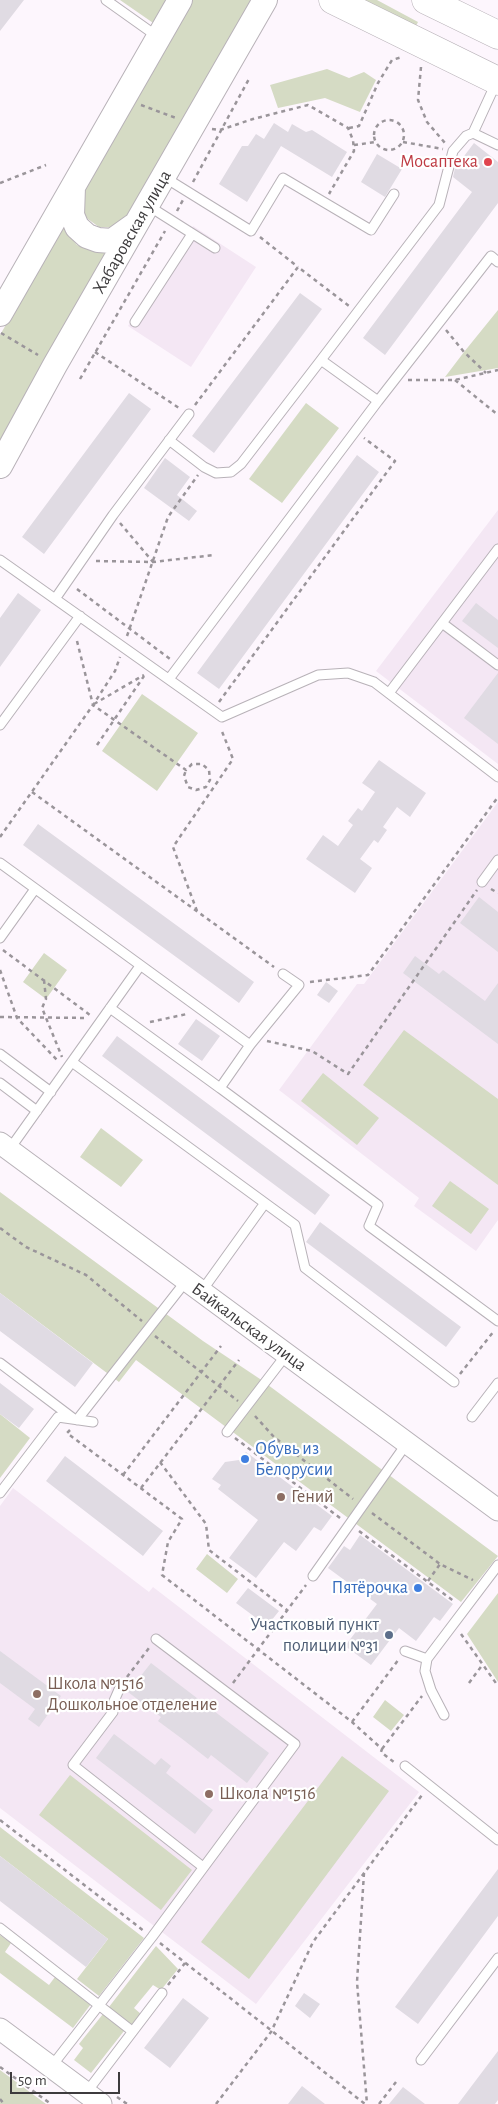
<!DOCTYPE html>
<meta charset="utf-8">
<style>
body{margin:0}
#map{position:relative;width:498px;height:2104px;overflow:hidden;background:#fdf6fd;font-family:"Alegreya Sans",sans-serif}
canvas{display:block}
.scale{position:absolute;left:10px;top:2072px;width:110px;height:22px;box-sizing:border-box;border:2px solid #3d3b3d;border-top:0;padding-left:6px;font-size:15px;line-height:18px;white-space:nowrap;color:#3d3b3d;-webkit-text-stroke:4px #fff;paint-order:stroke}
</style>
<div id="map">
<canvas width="498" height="2104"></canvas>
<div class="scale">50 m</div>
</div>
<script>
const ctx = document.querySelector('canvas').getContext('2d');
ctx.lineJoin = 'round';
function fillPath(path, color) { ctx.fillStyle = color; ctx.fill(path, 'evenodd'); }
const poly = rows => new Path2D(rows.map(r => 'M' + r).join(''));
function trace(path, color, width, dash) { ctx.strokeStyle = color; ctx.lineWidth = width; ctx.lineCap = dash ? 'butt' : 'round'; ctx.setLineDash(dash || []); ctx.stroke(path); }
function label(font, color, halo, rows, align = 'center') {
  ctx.font = font + ' "Alegreya Sans",sans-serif'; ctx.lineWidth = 4.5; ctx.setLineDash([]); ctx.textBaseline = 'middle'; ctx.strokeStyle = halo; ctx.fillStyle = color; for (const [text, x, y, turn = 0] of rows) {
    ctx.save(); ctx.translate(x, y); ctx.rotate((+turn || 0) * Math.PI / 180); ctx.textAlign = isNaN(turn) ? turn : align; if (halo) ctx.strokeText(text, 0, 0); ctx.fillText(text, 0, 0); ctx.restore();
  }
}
fillPath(poly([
 [193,226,256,267,191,367,128,326],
 [498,510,498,764,376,671],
 [498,802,498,1220,476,1251,414,1206,419,1198,279,1090,357,984,364,984],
 [13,1488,149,1592,153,1587,419,1792,256,2004,0,1808,0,1506]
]), '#f4e7f4');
fillPath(poly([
 [120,0,175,0,159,27],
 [191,0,253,0,124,225,117,228,99,227,85,217,78,199],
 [350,0,377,0,418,22,414,30],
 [327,69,349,78,364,72,376,80,360,112,325,98,278,108,270,85],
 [65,222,68,234,77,245,94,252,111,248,0,444,0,335],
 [498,310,498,368,445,377,464,352],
 [306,403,339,428,282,503,249,479],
 [142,694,198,733,157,791,102,751],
 [44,953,67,970,46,999,23,982],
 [404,1030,498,1099,498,1185,363,1085],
 [323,1073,379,1118,357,1145,301,1101],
 [101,1128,143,1160,121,1187,80,1157],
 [450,1181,489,1209,471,1234,432,1206],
 [0,1192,203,1341,260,1379,498,1556,461,1602,136,1360,119,1382,0,1293],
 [0,1414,30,1438,0,1478],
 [207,1554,238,1579,227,1593,196,1569],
 [498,1593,498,1682,467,1634],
 [385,1700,404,1715,391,1731,373,1717],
 [342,1756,389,1791,249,1979,201,1942],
 [70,1775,192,1870,161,1910,39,1815],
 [0,1827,144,1938,99,1996,77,1979,108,1939,0,1856],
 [0,1935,11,1943,5,1952,49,1985,55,1977,91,2004,73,2028,0,1973],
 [156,1946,178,1969,161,1990,153,1985,134,2008,141,2014,132,2026,109,2007],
 [103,2014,124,2031,91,2073,74,2060,83,2048,79,2044],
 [0,2070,46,2104,0,2104]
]), '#d5dbc4');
fillPath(poly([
 [0,0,24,0,0,31],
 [274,123,288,132,292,124,306,132,312,130,347,152,332,177,281,146,247,202,219,184,242,146,248,146,256,134,264,139],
 [474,143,498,162,498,203,385,355,363,338,472,192,453,177,455,168],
 [377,154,402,169,385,197,361,182],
 [300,293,322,309,214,453,192,436],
 [129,393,151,409,44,554,22,537],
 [357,455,379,472,219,689,197,673],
 [165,458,190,477,177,495,197,511,189,521,144,488],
 [18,593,41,610,0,667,0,618],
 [476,603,498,620,498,648,462,621],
 [498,673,498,744,464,718],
 [379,760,426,793,410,817,397,807,383,827,387,830,378,843,374,840,360,859,372,868,355,893,306,859,323,835,338,846,353,825,348,821,358,808,362,811,375,792,362,783],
 [38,824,254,982,239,1003,23,845],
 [479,897,498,912,498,952,460,923],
 [415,956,439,974,443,970,485,1001,498,983,498,1044,403,973],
 [326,982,338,991,329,1003,317,995],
 [196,1019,220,1036,202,1061,178,1044],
 [117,1036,330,1195,315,1215,102,1056],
 [320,1222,461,1327,446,1347,306,1242],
 [0,1293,93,1363,75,1387,0,1331],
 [0,1383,34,1409,19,1428,0,1414],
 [246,1452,332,1516,321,1531,314,1527,296,1551,284,1542,256,1578,229,1558,258,1520,218,1489,221,1485,212,1479,225,1462,239,1460],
 [65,1456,163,1531,143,1556,46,1481],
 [360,1535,453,1604,440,1621,434,1617,416,1641,399,1628,371,1665,345,1646,377,1604,328,1568,344,1546,350,1550],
 [248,1588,279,1611,267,1626,236,1603],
 [0,1651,61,1696,39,1727,28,1719,35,1709,0,1683],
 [151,1663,269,1753,247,1783,211,1755,208,1759,181,1738,158,1721,161,1717,128,1692],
 [114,1734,155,1765,161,1758,171,1766,166,1773,213,1810,195,1834,96,1758],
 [0,1856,108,1939,86,1967,0,1901],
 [498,1869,498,1916,418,2024,395,2007],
 [304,1993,320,2004,310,2018,295,2006],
 [183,1998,209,2018,170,2068,144,2048],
 [498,2051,498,2100,495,2104,458,2104],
 [302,2086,325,2104,288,2104],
 [403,2087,425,2104,389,2104]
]), '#e0dbe3');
const service = poly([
 [106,0,158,37],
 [473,133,496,83],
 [164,177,251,231,283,178,371,230,394,194],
 [147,205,215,248],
 [135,322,192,234],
 [378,401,491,256,498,262],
 [169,440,204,467,216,473,231,472,241,464,321,360],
 [0,560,222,717,318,675,348,673,374,682,498,777],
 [55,599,113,515,189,414],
 [442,623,498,549],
 [169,679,378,401,321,360,439,205,453,151,466,136,473,133,498,145],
 [389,693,442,623,498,665],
 [0,725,80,616],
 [0,863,250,1045],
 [482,882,498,860],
 [0,938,35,889],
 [283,974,299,985,250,1045,220,1088,378,1205,369,1226,498,1321],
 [110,1008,220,1088],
 [0,1054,51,1092],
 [72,1062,295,1225,305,1268,454,1382],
 [0,1083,37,1111],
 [9,1150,140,966],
 [201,1292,265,1203],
 [0,1363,74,1419],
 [472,1417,498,1383],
 [77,1420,186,1281],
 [227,1432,286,1355],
 [0,1493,58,1417,93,1422],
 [313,1576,407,1443],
 [405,1651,427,1659,498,1565],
 [427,1659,425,1671,431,1690,444,1715],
 [121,1685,114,1701,113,1712,73,1765,203,1867],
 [405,1766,498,1840],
 [0,1928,132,2031],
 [421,2060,498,1958],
 [51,2067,152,1937,295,1744,156,1639],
 [86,2093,162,1993]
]);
const tertiary = poly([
 [0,1143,498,1510],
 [0,2029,101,2104]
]);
const secondary = poly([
 [73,187,72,215,77,227,87,236,98,240,112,241,133,226],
 [0,314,180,0],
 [0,466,55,365,265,0]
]);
const primary = poly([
 [333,0,498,81],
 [426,0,498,35]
]);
trace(service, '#b8b2b8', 11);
trace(tertiary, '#b8b2b8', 23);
trace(secondary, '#b8b2b8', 26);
trace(primary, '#b8b2b8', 29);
trace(poly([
 [421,67,418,100,427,122,445,143],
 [141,105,176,118],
 '374 135a15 15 0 1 1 30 0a15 15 0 1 1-30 0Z',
 [349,128,359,126,378,83,392,60,402,57],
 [212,129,220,130,253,119,308,105,329,117,348,128,353,140,354,151,329,194],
 [403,142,443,149],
 [354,145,376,142],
 [193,182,250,77],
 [0,183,46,165],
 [177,211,183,200],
 [260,237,298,267],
 [446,330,464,352,486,373],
 [1,333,38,355],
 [95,352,179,408],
 [80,379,165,231],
 [408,380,455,380,498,370],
 [455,380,498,415],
 [195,405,298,267,349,306],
 [120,523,153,562],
 [96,561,153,562,214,555],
 [77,589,170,659],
 [127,636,168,517,198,475],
 [77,641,93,705,186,770,192,764,202,764,209,770,210,780,206,787,196,790,188,787,184,776,186,770],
 [219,702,395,461,364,438],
 [94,704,144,675],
 [97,745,144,676],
 [32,792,274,967],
 [0,837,93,705,115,671,120,657],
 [491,889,498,893],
 [197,911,173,847,233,759,221,729],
 [3,950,90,1015],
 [0,970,17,1018,58,1061],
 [44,980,46,999,42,1008,62,1057],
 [310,982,368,975,498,797],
 [0,1017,88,1018],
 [150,1022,187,1014],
 [267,1041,312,1051,348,1074,477,890],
 [0,1228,26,1247,86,1275,142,1321],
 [155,1336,238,1401],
 [460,1374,494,1331],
 [255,1416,274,1437,353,1499],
 [70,1430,67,1433,182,1519,168,1542,162,1575,352,1722,382,1749,381,1752,395,1763],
 [235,1438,340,1518],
 [160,1462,206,1524,209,1550,287,1610],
 [123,1475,221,1346],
 [141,1488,239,1360],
 [372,1513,440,1564,473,1580],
 [359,1531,455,1602],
 [428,1581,440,1564],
 [461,1634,498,1686],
 [127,1677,149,1648],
 [233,1683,306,1585],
 [469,1683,483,1664],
 [352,1722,399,1659],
 [382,1749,422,1696],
 [0,1820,144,1931],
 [364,1873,357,1982,367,2104],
 [160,1943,365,2104],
 [168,1985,185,1963],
 [0,2067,51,2104],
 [117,2097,127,2104],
 [0,2099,4,2104],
 [216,2104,271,2032,313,1942,422,1795],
 [379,2104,396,2082]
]), '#9a959a', 2.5, [4, 4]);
trace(service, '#fff', 9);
trace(tertiary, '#fff', 21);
trace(secondary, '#fff', 24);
trace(primary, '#fff', 28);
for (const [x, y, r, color] of [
 [488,162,5,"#e0444e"],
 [245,1459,5,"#3f7fe0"],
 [281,1497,5,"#8d6e63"],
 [418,1588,5,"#3f7fe0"],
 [389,1635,5,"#5c6f8a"],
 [37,1694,5,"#8d6e63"],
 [209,1794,5,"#8d6e63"]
]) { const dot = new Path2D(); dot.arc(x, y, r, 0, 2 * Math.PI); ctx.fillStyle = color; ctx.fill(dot); trace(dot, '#fff', 2); }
label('18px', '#be3a42', '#fff', [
 ["Мосаптека",478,162]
], 'right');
label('18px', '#3d3b3d', '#fff', [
 ["Хабаровская улица",132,232,-60],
 ["Байкальская улица",249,1327,36]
]);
label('18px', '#366cbe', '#fff', [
 ["Обувь из",255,1449],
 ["Белорусии",255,1470],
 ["Пятёрочка",408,1588,"right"]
], 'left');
label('18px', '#785e54', '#fff', [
 ["Гений",291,1497],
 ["Школа №1516",47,1684],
 ["Дошкольное отделение",47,1705],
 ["Школа №1516",219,1794]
], 'left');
label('18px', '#4e5e75', '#fff', [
 ["Участковый пункт",379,1625],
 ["полиции №31",379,1646]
], 'right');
</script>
